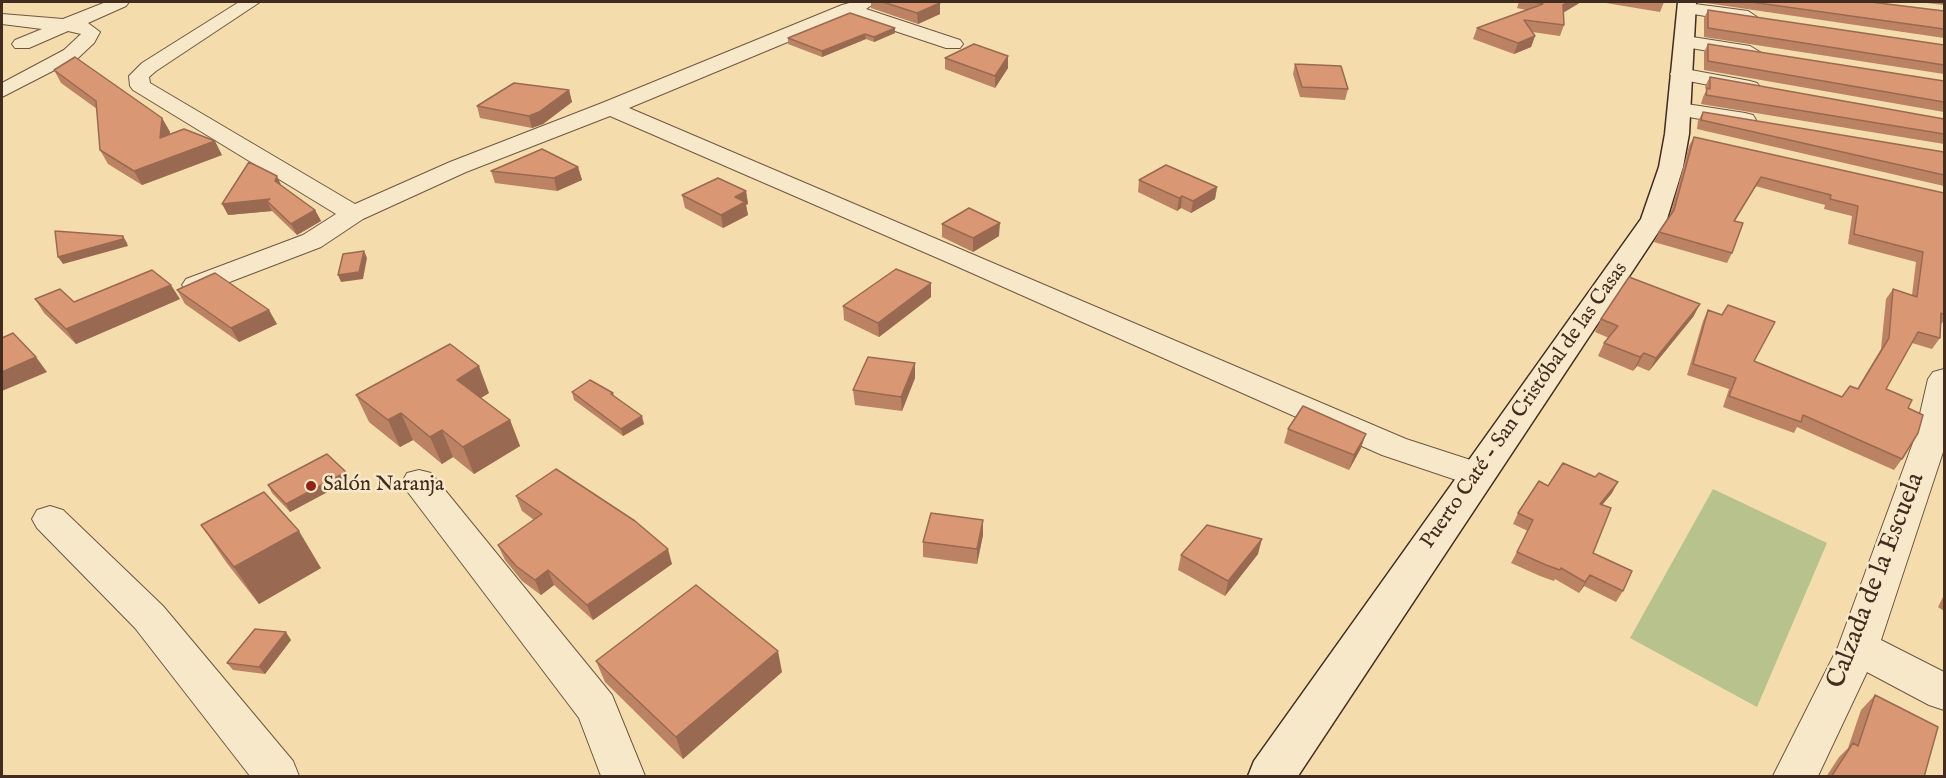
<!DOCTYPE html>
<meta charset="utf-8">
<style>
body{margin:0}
#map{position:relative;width:1946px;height:778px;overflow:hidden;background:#f4dcad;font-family:"IM FELL English",serif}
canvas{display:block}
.frame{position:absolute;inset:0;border:3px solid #422b1f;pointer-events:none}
</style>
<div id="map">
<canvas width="1946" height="778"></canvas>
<div class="frame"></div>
</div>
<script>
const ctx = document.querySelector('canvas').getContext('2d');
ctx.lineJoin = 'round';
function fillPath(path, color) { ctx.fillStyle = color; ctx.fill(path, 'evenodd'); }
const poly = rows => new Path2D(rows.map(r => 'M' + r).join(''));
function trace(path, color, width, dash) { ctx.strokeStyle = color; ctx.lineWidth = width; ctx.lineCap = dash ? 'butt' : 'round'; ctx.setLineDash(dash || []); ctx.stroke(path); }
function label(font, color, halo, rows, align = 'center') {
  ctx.font = font + ' "IM FELL English",serif'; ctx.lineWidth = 5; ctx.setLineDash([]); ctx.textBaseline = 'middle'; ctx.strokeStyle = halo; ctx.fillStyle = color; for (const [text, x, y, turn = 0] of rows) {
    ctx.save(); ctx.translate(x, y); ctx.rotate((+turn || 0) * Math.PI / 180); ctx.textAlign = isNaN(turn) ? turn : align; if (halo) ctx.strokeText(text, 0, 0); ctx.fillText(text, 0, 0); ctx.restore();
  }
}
fillPath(poly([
 [1713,489,1827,543,1757,707,1630,638]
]), '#b7c28d');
const street = poly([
 [106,2,129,2,126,6,88,23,100,32,94,43,78,58,2,97,2,83,64,50,81,34,68,31,29,48,15,48,12,44,15,40,42,29,2,24,2,14,63,19,106,2],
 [239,2,260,2,156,71,149,77,150,83,355,204,450,162,602,103,842,5,853,2,876,2,866,9,960,40,963,44,960,48,946,48,850,16,629,108,1406,439,1489,466,1494,475,1489,484,1477,487,1382,455,956,266,610,116,466,172,363,219,321,247,206,291,196,293,186,291,182,285,186,279,303,235,336,214,133,90,130,86,129,76,142,63,239,2],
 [1687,3,1748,11,1757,17,1748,23,1681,12,1678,8,1687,3],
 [1686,36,1750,46,1760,52,1750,58,1679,46,1676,42,1686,36],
 [1680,68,1750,81,1757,83,1760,87,1757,91,1750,93,1673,78,1670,74,1673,70,1680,68],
 [1680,103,1745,113,1753,115,1756,120,1753,125,1745,127,1672,114,1669,109,1672,104,1680,103],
 [1944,369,1944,449,1881,640,1944,672,1944,710,1929,705,1867,672,1818,776,1773,776,1838,647,1914,440,1928,379,1933,372,1944,369],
 [419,470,431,473,612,695,645,776,601,776,579,718,407,491,402,482,407,473,419,470],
 [50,506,63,510,163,606,293,761,299,776,250,776,135,628,37,528,32,519,37,510,50,506]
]);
const secondary = poly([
 [1678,2,1696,2,1689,134,1683,167,1667,219,1298,776,1248,776,1254,761,1641,219,1659,167,1665,134,1678,2]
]);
trace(street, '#6e5742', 2);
trace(secondary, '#422b1f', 3);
fillPath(street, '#f8e8ca');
fillPath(secondary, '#f8e8ca');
fillPath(poly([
 [871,2,932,2,940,14,918,24,871,8],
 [1519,2,1581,2,1563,13,1564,25,1560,36,1532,32,1535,36,1531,47,1514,54,1473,39,1477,28,1526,10,1517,8],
 [1607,2,1664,2,1660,12,1606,3],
 [1706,2,1871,2,1944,11,1944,38,1706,3],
 [1918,2,1944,2,1944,6,1944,5],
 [1708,10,1944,45,1944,74,1704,37,1704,18],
 [895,28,895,33,874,42,866,39,822,57,788,44,788,38],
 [1708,44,1944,81,1944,112,1704,70,1704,52],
 [1008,56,1008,68,995,88,945,69,945,58],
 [1295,64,1348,89,1345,100,1300,97,1293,74],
 [54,70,162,118,170,132,170,135,222,155,142,185,108,164,100,150,97,109,61,83],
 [1710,77,1944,119,1944,145,1944,144,1701,104,1703,97,1706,91,1705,86],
 [569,90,572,102,543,124,532,128,480,118,477,106],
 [1703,112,1944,152,1944,186,1697,129,1698,121],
 [1694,137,1944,193,1944,320,1940,326,1940,338,1932,349,1912,343,1886,389,1908,408,1902,459,1894,470,1797,427,1794,433,1723,407,1729,389,1687,375,1703,321,1708,310,1754,361,1842,397,1857,389,1881,349,1886,299,1893,289,1912,295,1916,262,1848,244,1852,216,1824,209,1825,205,1755,186,1735,221,1732,253,1727,263,1654,242,1659,232,1670,215,1689,146],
 [578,167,582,180,557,191,495,183,491,171],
 [1139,180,1217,187,1215,199,1191,213,1181,208,1177,211,1138,192],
 [281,185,315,210,321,221,297,235,272,211,228,215],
 [746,191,748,204,746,205,748,215,723,228,685,208,682,195],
 [942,224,999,236,973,252,942,237],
 [931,283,931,297,879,337,844,320,843,306],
 [177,290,277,324,239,342,185,304],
 [35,299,74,302,180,299,76,344,44,313],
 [1700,304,1693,317,1649,371,1637,366,1633,371,1598,356,1604,343,1609,338,1595,332,1601,319],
 [915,378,902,411,855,405,853,390],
 [572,392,613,393,614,396,644,424,623,436,574,400],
 [489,393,481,398,510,420,520,446,474,474,453,457,442,464,413,440,400,447,369,422,356,395],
 [1288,429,1361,448,1349,470,1284,443],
 [350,480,290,512,272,493,268,485],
 [1548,486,1612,493,1602,505,1593,553,1623,591,1616,602,1584,586,1579,593,1555,579,1554,581,1540,576,1511,563,1528,531,1513,524,1518,513],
 [516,496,672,564,593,620,554,585,541,595,522,581,505,560,498,545,534,520,522,511],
 [983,520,983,535,977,564,923,557,923,542],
 [201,525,321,568,259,604,226,562],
 [1258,554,1225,596,1178,570,1181,555],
 [1944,595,1944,611,1938,607],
 [291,640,265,674,233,670,227,663],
 [596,661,782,672,683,759,605,682],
 [1875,695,1924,777,1826,777,1839,757,1848,748,1861,710]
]), '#bb8264');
fillPath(poly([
 [1568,2,1581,2,1559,15,1563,5],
 [940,3,940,14,918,24,917,13],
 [895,28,895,33,874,42,874,37],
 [865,34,866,39,822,57,822,51],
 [1535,36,1531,47,1514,54,1518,43],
 [1008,56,1008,68,995,88,995,76],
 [569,90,572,102,543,124,532,128,529,116],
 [162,118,170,132,168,153,160,138],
 [215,141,222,155,142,185,134,171],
 [578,167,582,180,557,191,554,178],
 [277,176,282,187,275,181],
 [1217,187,1215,199,1191,213,1193,201],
 [746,191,748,204,746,205,748,215,723,228,721,215,735,197],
 [1182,196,1181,208,1177,211,1179,198],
 [270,199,267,201,272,211,228,215,222,204],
 [315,210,321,221,297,235,291,224],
 [1000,223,999,236,973,252,973,238],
 [123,236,127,243,128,246,63,264,58,257],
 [364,251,367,258,363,279,341,282,338,275],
 [931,283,931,297,879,337,878,323],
 [171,285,180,299,76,344,66,329],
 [1700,304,1693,317,1649,371,1656,358],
 [269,310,277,324,239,342,231,328],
 [1644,353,1637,366,1633,371,1640,357],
 [36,357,47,372,2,391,2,372],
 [915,363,915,378,902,411,901,397],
 [479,366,489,393,467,406,457,380],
 [401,413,413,440,400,447,388,420],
 [642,416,644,424,623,436,621,429],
 [510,420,520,446,474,474,463,447],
 [442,430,453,457,442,464,430,437],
 [1366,434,1361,448,1349,470,1354,455],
 [346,472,350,480,290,512,286,504],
 [1618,482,1612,493,1594,515,1600,504],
 [983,520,983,535,977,564,977,549],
 [299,531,321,568,259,604,234,567],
 [1262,539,1258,554,1225,596,1228,581],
 [668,549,672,564,593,620,587,605],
 [548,570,554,585,541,595,535,580],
 [1590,575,1584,586,1579,593,1585,582],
 [286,632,291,640,265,674,259,667],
 [778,651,782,672,683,759,676,737]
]), '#996a51');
const building = poly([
 [883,2,932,2,940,3,917,13,883,2],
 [1535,2,1568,2,1563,5,1564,25,1524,20,1535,36,1518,43,1477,28,1543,4,1535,2],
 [1751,2,1871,2,1944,11,1944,29,1751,2],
 [1708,10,1944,45,1944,65,1708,28,1708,10],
 [850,13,895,28,874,37,865,34,822,51,788,38,850,13],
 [974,44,1008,56,995,76,945,58,974,44],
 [1708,44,1944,81,1944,102,1708,61,1708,44],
 [75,57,162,118,160,138,184,129,215,141,134,171,100,150,96,101,54,70,75,57],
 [1295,64,1341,66,1348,89,1302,87,1295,64],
 [1710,77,1944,119,1944,134,1706,95,1707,88,1710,89,1710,77],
 [514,83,569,90,539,112,529,116,477,106,514,83],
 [1703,112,1944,152,1944,175,1701,120,1703,112],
 [1694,137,1944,193,1944,315,1941,313,1940,338,1918,332,1886,389,1912,400,1908,408,1923,415,1918,433,1902,459,1803,415,1801,422,1729,396,1736,378,1693,364,1708,310,1722,315,1728,305,1775,322,1754,361,1842,397,1850,386,1858,389,1889,338,1893,289,1917,297,1923,252,1854,234,1858,206,1830,199,1831,195,1761,177,1734,221,1743,223,1732,253,1659,232,1674,210,1694,137],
 [542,149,578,167,554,178,491,171,542,149],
 [249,162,277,176,275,181,315,210,291,224,267,201,270,199,222,204,249,162],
 [1166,165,1217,187,1193,201,1182,196,1179,198,1139,180,1166,165],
 [718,178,746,191,735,197,745,202,721,215,682,195,718,178],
 [969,208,1000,223,973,238,942,224,969,208],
 [55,231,123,236,123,239,58,257,55,231],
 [364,251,359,272,338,275,343,254,364,251],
 [896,269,931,283,878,323,843,306,896,269],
 [152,270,171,285,66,329,35,299,60,289,74,302,152,270],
 [215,273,269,310,231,328,177,290,215,273],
 [1629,277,1700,304,1656,358,1644,353,1640,357,1604,343,1618,326,1601,319,1629,277],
 [13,333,36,357,2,372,2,338,13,333],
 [450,344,479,366,457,380,510,420,463,447,442,430,430,437,401,413,388,420,356,395,450,344],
 [868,357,915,363,901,397,853,390,868,357],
 [590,380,613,393,611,394,642,416,621,429,572,392,590,380],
 [1303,406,1366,434,1354,455,1288,429,1303,406],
 [327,454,346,472,286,504,268,485,327,454],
 [1563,463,1595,477,1599,473,1618,482,1600,504,1611,508,1593,553,1632,571,1623,591,1590,575,1585,582,1561,568,1560,570,1546,565,1517,552,1533,520,1518,513,1539,481,1548,486,1563,463],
 [556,469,635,521,668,549,587,605,548,570,535,580,516,566,498,545,542,514,516,496,556,469],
 [264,492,299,531,234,567,201,525,264,492],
 [931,513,983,520,977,549,923,542,931,513],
 [1207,525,1262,539,1228,581,1181,555,1207,525],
 [696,585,778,651,676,737,596,661,696,585],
 [255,629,286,632,259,667,227,663,255,629],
 [1875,695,1938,727,1924,777,1831,777,1853,743,1858,746,1875,695]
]);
fillPath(building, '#da9774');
trace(building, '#996a51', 1.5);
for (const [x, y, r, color] of [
 [311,486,6,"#8f2418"]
]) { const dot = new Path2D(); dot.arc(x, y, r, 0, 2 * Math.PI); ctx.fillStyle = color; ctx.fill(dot); trace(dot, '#f8e8ca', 2); }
label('21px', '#422b1f', '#f8e8ca', [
 ["Puerto Caté - San Cristóbal de las Casas",1525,406,-55]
]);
label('21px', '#422b1f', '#f8e8ca', [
 ["Salón Naranja",323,486]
], 'left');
label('26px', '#422b1f', '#f8e8ca', [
 ["Calzada de la Escuela",1877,581,-69]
]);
</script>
